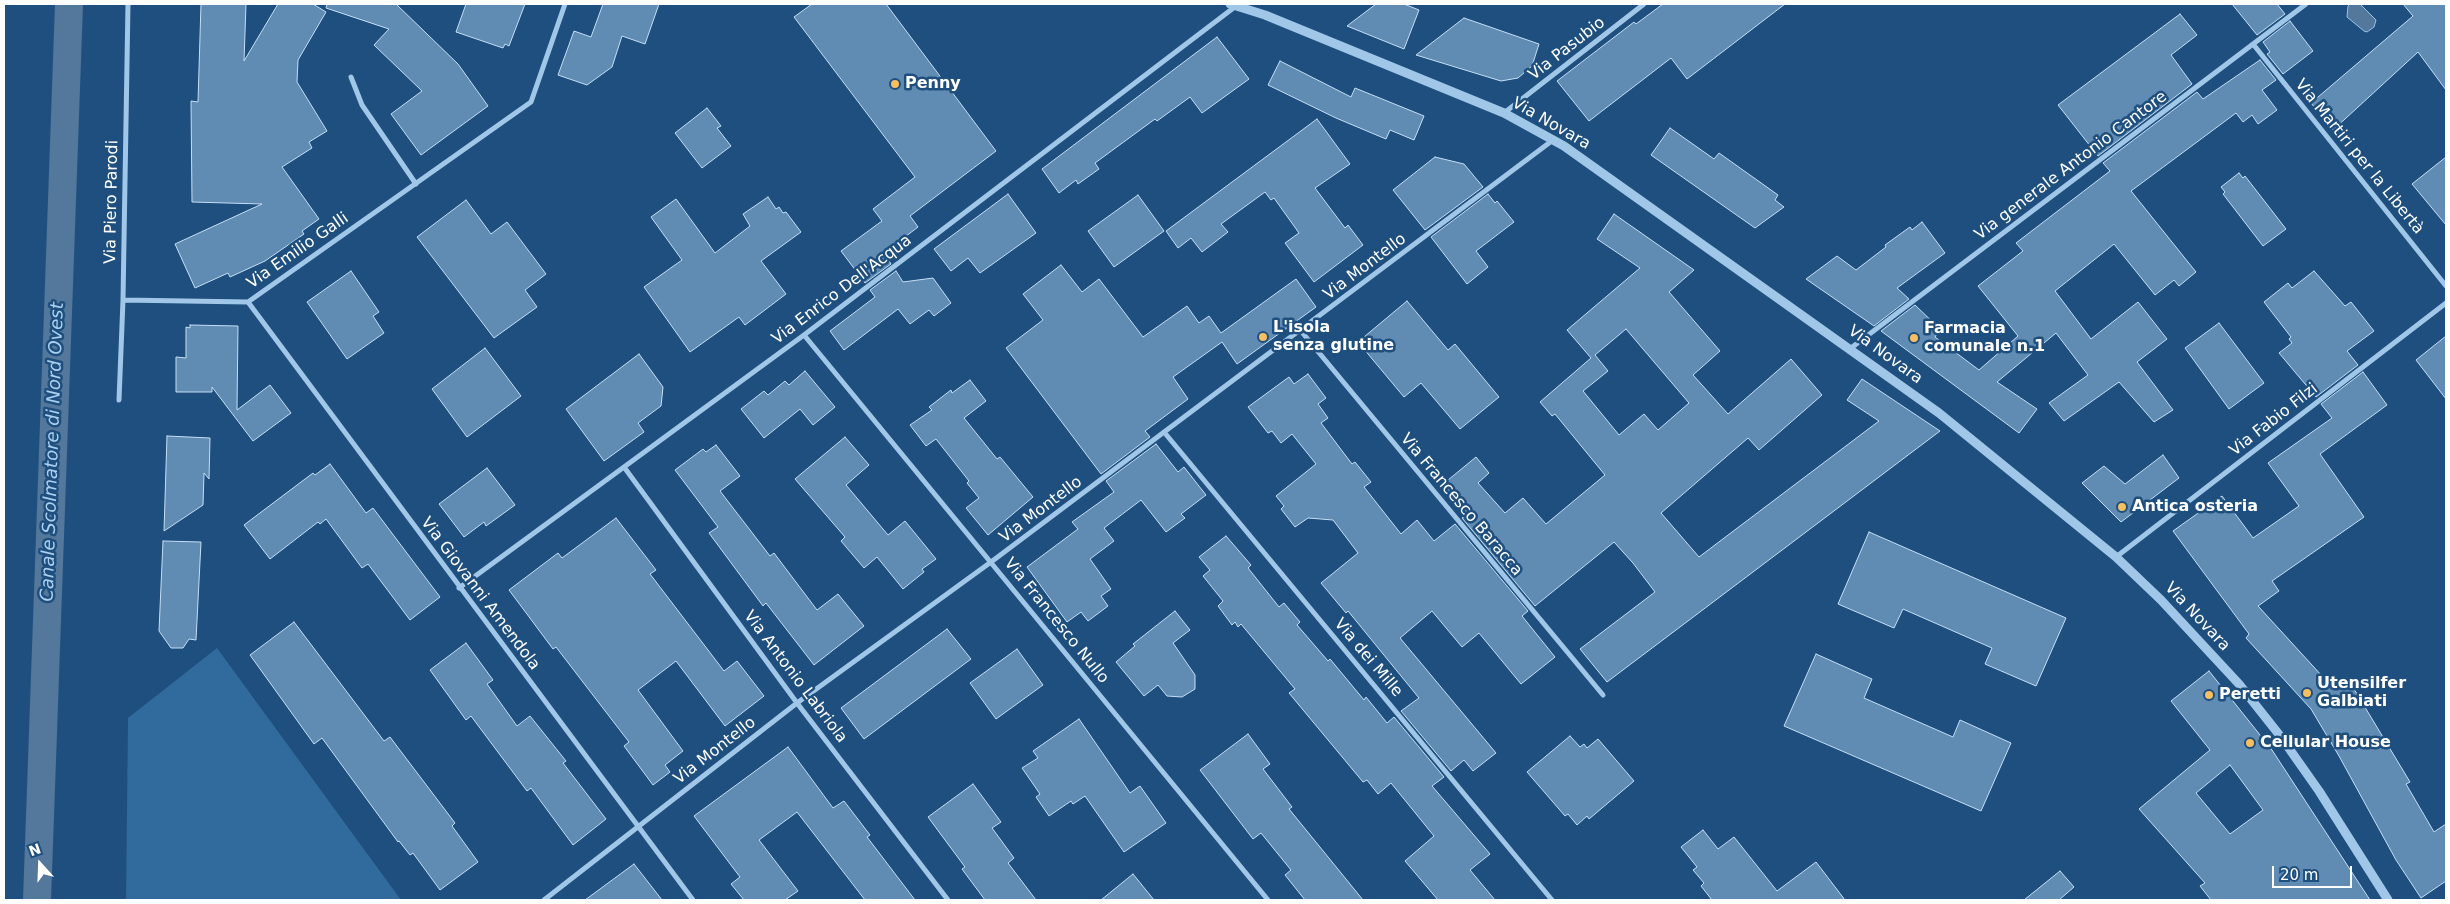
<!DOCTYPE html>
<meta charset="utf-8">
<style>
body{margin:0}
#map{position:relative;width:2450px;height:904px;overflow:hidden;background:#1e4f7e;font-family:"DejaVu Sans",sans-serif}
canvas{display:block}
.frame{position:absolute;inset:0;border:5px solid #fff;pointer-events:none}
.north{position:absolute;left:15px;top:839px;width:50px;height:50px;-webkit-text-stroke:4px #1e4f7e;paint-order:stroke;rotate:340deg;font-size:14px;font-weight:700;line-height:20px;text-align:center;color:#fff}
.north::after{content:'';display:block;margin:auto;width:18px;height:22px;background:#fff;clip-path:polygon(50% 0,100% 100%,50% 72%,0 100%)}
.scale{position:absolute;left:2272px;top:866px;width:80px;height:22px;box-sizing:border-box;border:2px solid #fff;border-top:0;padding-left:6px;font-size:15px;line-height:18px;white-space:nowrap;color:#fff;-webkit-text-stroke:4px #1e4f7e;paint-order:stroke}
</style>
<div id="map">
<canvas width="2450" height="904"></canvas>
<div class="frame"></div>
<div class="north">N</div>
<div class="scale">20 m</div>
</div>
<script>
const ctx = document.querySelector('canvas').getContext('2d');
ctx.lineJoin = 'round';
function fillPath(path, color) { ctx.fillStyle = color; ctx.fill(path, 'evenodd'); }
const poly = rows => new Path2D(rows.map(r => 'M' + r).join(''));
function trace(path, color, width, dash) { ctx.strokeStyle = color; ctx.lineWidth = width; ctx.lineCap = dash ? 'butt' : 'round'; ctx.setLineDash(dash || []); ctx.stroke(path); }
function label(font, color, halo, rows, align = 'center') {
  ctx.font = font + ' "DejaVu Sans",sans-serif'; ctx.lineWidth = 5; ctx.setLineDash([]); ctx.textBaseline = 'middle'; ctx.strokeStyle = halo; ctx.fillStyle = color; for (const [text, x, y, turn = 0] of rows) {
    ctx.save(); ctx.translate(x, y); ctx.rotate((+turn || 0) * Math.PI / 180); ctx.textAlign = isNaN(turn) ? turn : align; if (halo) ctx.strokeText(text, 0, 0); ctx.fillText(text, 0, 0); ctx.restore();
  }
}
fillPath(poly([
 [217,648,401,900,126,900,128,718]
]), '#316a9c');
const water = poly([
 [2350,4,2360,4,2376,20,2374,27,2367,32,2364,31,2347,17,2348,6,2350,4]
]);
fillPath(water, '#54789b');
trace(water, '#95c3e9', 1);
trace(poly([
 [37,900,69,4]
]), '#54789b', 28);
const building = poly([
 [201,4,246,4,244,61,278,4,313,4,326,12,298,60,297,82,327,131,309,142,312,148,282,167,319,219,302,231,304,234,265,261,230,277,228,273,195,288,175,244,262,204,192,202,191,101,198,102,201,4],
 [327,4,396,4,458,64,488,106,421,155,391,114,422,91,374,45,389,29,326,8,327,4],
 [466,4,525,4,509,46,505,44,503,48,456,32,466,4],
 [603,4,659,4,645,44,622,36,612,67,587,85,558,75,574,31,591,37,603,4],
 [812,4,886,4,996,151,910,216,918,227,884,253,891,264,865,283,841,251,882,221,873,209,915,177,794,17,812,4],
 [1376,4,1404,4,1419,10,1404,49,1347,26,1376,4],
 [1663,4,1785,4,1687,79,1671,58,1589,121,1557,81,1634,22,1636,24,1663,4],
 [2232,4,2277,4,2285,14,2257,35,2232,4],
 [2403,4,2446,4,2446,90,2418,52,2333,130,2311,103,2413,16,2403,4],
 [2180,14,2197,35,2171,55,2192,84,2098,156,2058,105,2180,14],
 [1464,18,1539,44,1532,66,1518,78,1501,81,1416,55,1464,18],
 [2290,21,2313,51,2283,74,2267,54,2270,52,2263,42,2290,21],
 [1217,37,1249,79,1202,113,1190,97,1157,121,1155,119,1095,163,1099,169,1078,184,1076,180,1059,193,1042,169,1217,37],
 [2260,60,2276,80,2262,90,2277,110,2258,124,2252,115,2243,122,2236,113,2131,191,2196,272,2179,286,2174,280,2155,295,2114,244,2055,291,2091,339,2138,302,2167,339,2137,362,2173,410,2154,422,2119,382,2064,421,2049,403,2088,375,2056,333,1997,382,2037,409,2019,433,1881,331,1915,305,1940,329,1935,337,1979,370,2018,336,1978,286,2023,251,2016,243,2110,171,2103,163,2197,92,2203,99,2260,60],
 [1280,61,1351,97,1355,88,1424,116,1414,140,1390,130,1386,139,1336,118,1268,85,1280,61],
 [707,108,721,126,717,128,731,146,702,168,675,133,707,108],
 [1317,119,1350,164,1315,188,1345,228,1348,225,1363,245,1314,282,1285,243,1299,233,1274,198,1271,200,1265,192,1221,224,1228,232,1202,252,1191,238,1178,248,1166,231,1317,119],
 [1670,128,1714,159,1719,153,1778,195,1775,200,1784,207,1755,228,1651,155,1670,128],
 [1435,157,1464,164,1483,187,1425,230,1393,190,1435,157],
 [2446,157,2446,225,2412,184,2446,157],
 [2239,173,2243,178,2245,176,2286,229,2263,246,2223,194,2225,192,2221,187,2239,173],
 [1008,194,1036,233,980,273,968,258,951,271,934,249,1008,194],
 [1488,194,1495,203,1497,201,1514,222,1476,251,1488,267,1467,284,1431,237,1488,194],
 [1138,195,1164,231,1114,267,1088,231,1138,195],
 [768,197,776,209,779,207,783,213,786,212,801,232,761,261,786,294,745,325,739,317,690,352,644,287,682,260,651,217,676,199,715,253,750,226,743,214,768,197],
 [466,200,491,234,507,222,546,274,525,290,537,307,494,338,417,237,466,200],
 [1614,214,1694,270,1669,292,1720,351,1693,375,1728,414,1791,359,1822,395,1759,450,1748,438,1661,513,1699,557,1879,421,1847,400,1862,379,1940,431,1607,682,1580,649,1655,592,1633,563,1614,542,1535,606,1462,518,1466,515,1442,485,1476,457,1489,473,1478,483,1505,513,1523,498,1546,524,1605,475,1555,414,1552,416,1540,402,1591,358,1567,330,1640,268,1597,239,1614,214],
 [1626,329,1689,403,1658,430,1644,414,1619,435,1583,391,1608,371,1595,355,1626,329],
 [1922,222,1945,253,1897,288,1909,299,1874,326,1806,279,1837,256,1856,270,1886,247,1885,245,1910,227,1912,230,1922,222],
 [1061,265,1082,292,1099,279,1143,337,1187,306,1199,323,1209,316,1221,333,1296,279,1316,307,1237,364,1222,342,1173,377,1188,399,1145,431,1150,437,1101,474,1006,348,1043,320,1023,294,1061,265],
 [351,271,379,312,373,316,384,333,347,359,307,302,351,271],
 [896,271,903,282,933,278,951,303,934,316,929,310,910,324,898,309,844,350,830,331,875,297,870,290,896,271],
 [2314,271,2345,306,2351,302,2374,331,2347,351,2358,365,2316,397,2279,353,2292,343,2289,339,2291,337,2264,302,2288,283,2292,288,2314,271],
 [1407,301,1448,350,1455,344,1499,397,1460,429,1421,383,1404,397,1358,342,1407,301],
 [2219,323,2264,383,2229,409,2185,348,2219,323],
 [190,325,238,326,237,410,270,385,291,413,253,441,212,387,212,392,176,392,176,357,186,358,186,327,190,328,190,325],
 [2446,336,2446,399,2416,360,2446,336],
 [485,348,521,396,467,437,432,389,485,348],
 [639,354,663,387,661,406,638,423,644,432,604,461,566,409,639,354],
 [805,371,835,407,813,425,800,409,764,438,741,409,764,391,768,395,785,381,789,385,805,371],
 [2363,372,2387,405,2320,454,2364,517,2272,581,2279,591,2258,606,2333,688,2348,679,2410,782,2406,784,2434,832,2446,824,2446,881,2421,898,2396,860,2339,756,2311,709,2246,638,2249,634,2173,531,2222,496,2253,538,2299,506,2268,463,2332,418,2321,404,2363,372],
 [1308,374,1326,398,1318,404,1328,418,1321,423,1352,464,1355,462,1371,482,1364,487,1401,534,1417,520,1434,541,1455,524,1528,611,1522,616,1555,657,1521,684,1479,633,1462,647,1432,611,1400,638,1496,753,1473,771,1464,760,1451,771,1401,711,1419,698,1348,611,1346,613,1321,583,1358,553,1333,520,1308,518,1295,527,1281,509,1284,506,1276,496,1316,464,1292,434,1281,443,1272,431,1268,433,1248,407,1289,377,1294,384,1308,374],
 [970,380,986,401,964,418,997,459,1000,457,1033,497,988,535,966,508,979,498,967,483,969,481,936,439,926,446,910,425,932,410,929,407,951,390,952,393,970,380],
 [167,436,210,438,209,479,204,473,203,505,164,531,167,436],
 [845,437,869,465,846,485,888,535,905,521,936,559,922,569,924,572,903,589,877,557,864,568,841,541,845,537,795,479,845,437],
 [1156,444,1178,472,1184,467,1206,495,1181,514,1185,518,1166,532,1141,500,1104,528,1114,541,1090,559,1111,589,1101,596,1108,606,1088,621,1081,612,1067,622,1027,567,1078,529,1072,522,1114,492,1106,481,1156,444],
 [716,445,740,476,720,491,770,556,774,553,817,610,838,594,864,626,814,665,766,603,763,606,709,533,718,527,675,470,703,449,706,452,716,445],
 [2163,455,2179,478,2121,522,2082,483,2104,466,2125,484,2163,455],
 [330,464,366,513,373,508,440,597,410,620,368,564,362,568,326,519,320,524,318,522,270,559,244,525,313,473,315,475,330,464],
 [487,468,515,505,486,526,484,522,464,537,439,504,487,468],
 [616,518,656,570,650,574,724,671,737,661,764,696,725,726,676,661,638,690,683,751,665,765,670,772,653,785,624,746,629,742,556,647,553,649,509,590,558,553,562,558,616,518],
 [1869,532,2066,618,2036,686,1985,664,1992,648,1903,609,1894,628,1838,604,1869,532],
 [1226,536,1251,565,1248,568,1279,607,1284,603,1300,622,1297,625,1328,661,1330,659,1364,700,1366,697,1387,723,1394,717,1444,777,1432,786,1490,854,1470,870,1495,900,1438,900,1405,861,1434,836,1391,783,1378,794,1367,780,1363,782,1289,693,1295,689,1241,624,1238,627,1235,622,1232,625,1218,606,1223,601,1203,576,1210,570,1199,557,1226,536],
 [163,541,201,542,196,640,189,639,183,648,171,648,159,631,163,541],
 [1175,611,1190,630,1173,643,1195,675,1195,689,1182,697,1167,696,1158,685,1144,696,1116,662,1135,646,1133,644,1175,611],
 [294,622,384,741,390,737,455,823,452,826,478,862,440,890,413,853,410,855,399,841,398,842,322,738,314,744,250,655,294,622],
 [947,629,971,659,864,739,841,708,947,629],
 [466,643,493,680,487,684,517,726,530,716,566,761,563,763,606,819,573,845,531,788,527,791,471,716,466,720,430,670,466,643],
 [1017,649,1043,685,996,719,970,683,1017,649],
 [1816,654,1872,679,1864,698,1953,737,1960,720,2011,743,1981,811,1784,726,1816,654],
 [2209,671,2272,750,2370,900,2211,900,2200,886,2205,883,2139,809,2210,750,2171,701,2209,671],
 [2230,765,2263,810,2230,834,2196,793,2230,765],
 [1079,719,1130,793,1140,786,1166,823,1124,852,1085,796,1073,804,1071,801,1049,816,1036,797,1040,794,1022,768,1038,758,1033,751,1079,719],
 [1248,734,1270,764,1263,769,1292,807,1289,809,1363,900,1305,900,1285,875,1291,870,1261,833,1253,839,1200,770,1248,734],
 [1570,736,1580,747,1584,744,1587,748,1598,739,1634,781,1589,819,1587,816,1577,825,1568,814,1565,816,1527,772,1570,736],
 [788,747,833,808,844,801,870,835,867,837,915,900,865,900,797,812,759,840,798,891,785,900,744,900,731,884,740,877,694,816,788,747],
 [973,784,1001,822,992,828,1014,858,1008,863,1036,900,985,900,962,869,965,867,928,817,973,784],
 [1703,830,1718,849,1734,837,1777,891,1816,862,1845,900,1712,900,1701,886,1704,883,1693,870,1697,867,1681,847,1703,830],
 [634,864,662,900,585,900,634,864],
 [2060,871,2074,887,2059,900,2024,900,2060,871],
 [1133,874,1154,900,1101,900,1133,874]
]);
fillPath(building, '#608bb3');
trace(building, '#c5dff6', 1);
trace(poly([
 [2253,44,2446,286],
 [351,77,362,105,416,184],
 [1504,113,1644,4],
 [123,300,248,302,531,102,565,4],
 [248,302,693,900],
 [1301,331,1603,695],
 [804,335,1268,900],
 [1851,348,2306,4],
 [119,400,123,300,128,4],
 [1164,432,1552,900],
 [624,467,797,703,948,900],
 [2116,557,2446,303],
 [459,588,804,335,1236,6],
 [544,900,797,703,991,562,1553,140]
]), '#a1c7e8', 5);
trace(poly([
 [1230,4,1265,15,1504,113,1564,146,1939,413,2116,557,2161,600,2239,684,2281,737,2319,791,2388,900]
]), '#a1c7e8', 9);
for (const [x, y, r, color] of [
 [895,84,5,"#f6bf61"],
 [1263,337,5,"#f6bf61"],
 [1914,338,5,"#f6bf61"],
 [2122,507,5,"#f6bf61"],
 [2307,693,5,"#f6bf61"],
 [2209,695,5,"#f6bf61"],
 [2250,743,5,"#f6bf61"]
]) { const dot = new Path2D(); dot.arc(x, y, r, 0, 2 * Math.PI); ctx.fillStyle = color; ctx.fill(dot); trace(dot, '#1e4f7e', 2); }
label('16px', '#fff', '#1e4f7e', [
 ["Via Pasubio",1567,49,-38],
 ["Via Novara",1551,124,30],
 ["Via Martiri per la Libertà",2359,157,51],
 ["Via generale Antonio Cantore",2071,166,-37],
 ["Via Piero Parodi",112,202,-89],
 ["Via Emilio Galli",298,251,-35],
 ["Via Montello",1365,267,-37],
 ["Via Enrico Dell'Acqua",842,290,-37],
 ["Via Novara",1885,355,36],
 ["Via Fabio Filzi",2274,420,-38],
 ["Via Francesco Baracca",1461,505,50],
 ["Via Montello",1041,510,-37],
 ["Via Giovanni Amendola",480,594,53],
 ["Via Novara",2197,617,47],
 ["Via Francesco Nullo",1056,621,51],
 ["Via dei Mille",1368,658,50],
 ["Via Antonio Labriola",795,677,53],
 ["Via Montello",715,751,-38]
]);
label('bold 16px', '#fff', '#1e4f7e', [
 ["Penny",905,84],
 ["L'isola",1273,328],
 ["senza glutine",1273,346],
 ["Farmacia",1924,329],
 ["comunale n.1",1924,347],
 ["Antica osteria",2132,507],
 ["Utensilfer",2317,684],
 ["Galbiati",2317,702],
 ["Peretti",2219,695],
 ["Cellular House",2260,743]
], 'left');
label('italic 18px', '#acd0ef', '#1e4f7e', [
 ["Canale Scolmatore di Nord Ovest",53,452,-88]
]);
</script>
